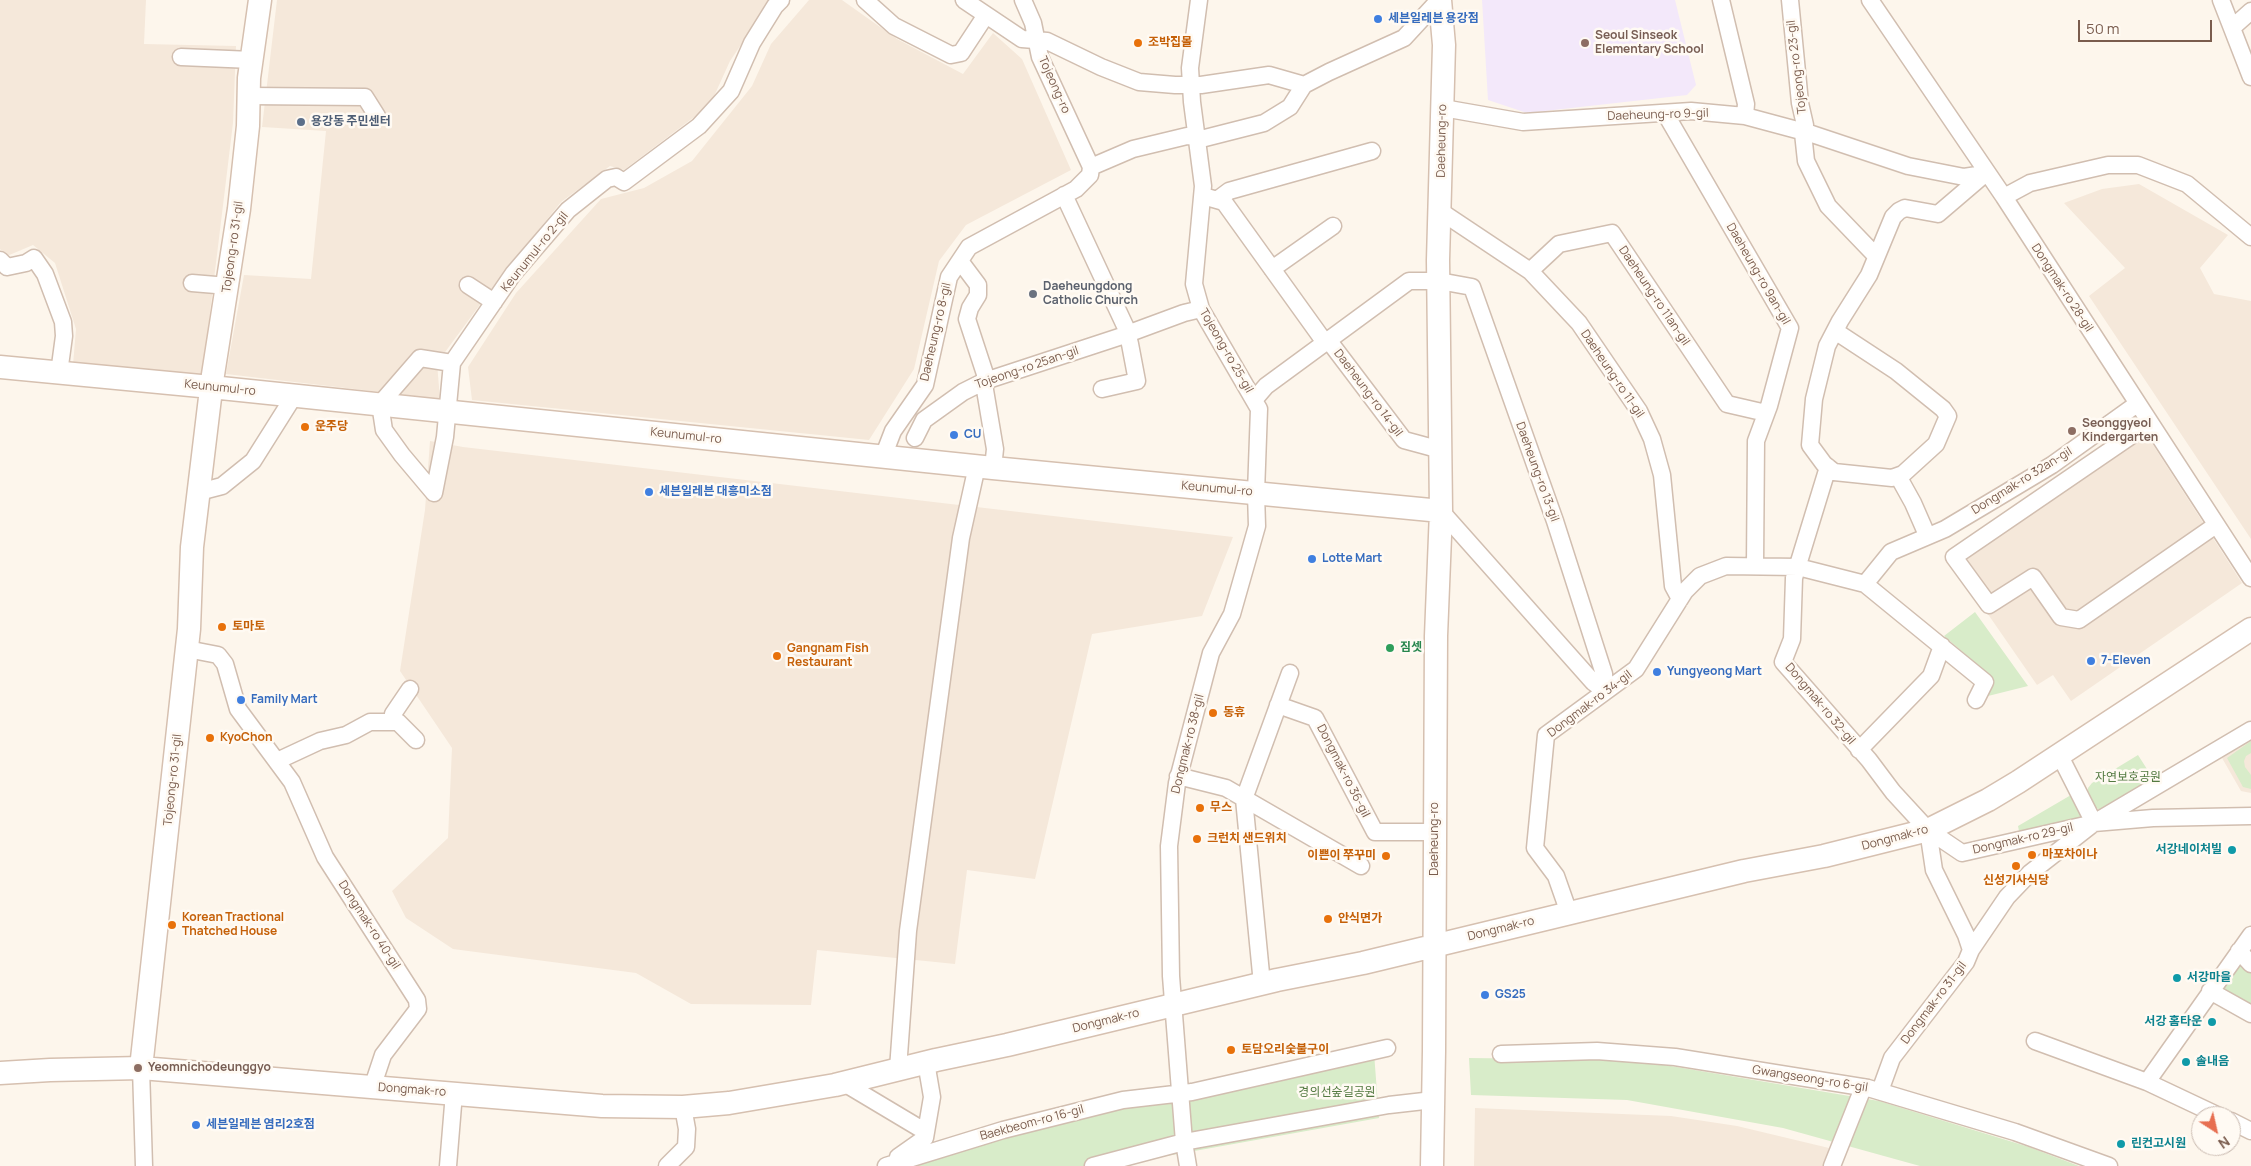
<!DOCTYPE html>
<meta charset="utf-8">
<style>
body{margin:0}
#map{position:relative;width:2251px;height:1166px;overflow:hidden;background:#fdf6ec;font-family:Manrope,sans-serif}
canvas{display:block}
.north{position:absolute;left:2191px;top:1106px;width:50px;height:50px;box-sizing:border-box;background:#fffaf3;border:1px solid #cabbb1;border-radius:50%;rotate:145deg;font-size:14px;font-weight:700;line-height:20px;text-align:center;color:#7a5c4d}
.north::after{content:'';display:block;margin:auto;width:18px;height:22px;background:#e76f51;clip-path:polygon(50% 0,100% 100%,50% 72%,0 100%)}
.scale{position:absolute;left:2078px;top:20px;width:134px;height:22px;box-sizing:border-box;border:2px solid #7a5c4d;border-top:0;padding-left:6px;font-size:15px;line-height:18px;white-space:nowrap;color:#7a5c4d;-webkit-text-stroke:4px #fffaf3;paint-order:stroke}
</style>
<div id="map">
<canvas width="2251" height="1166"></canvas>
<div class="north">N</div>
<div class="scale">50 m</div>
</div>
<script>
const ctx = document.querySelector('canvas').getContext('2d');
ctx.lineJoin = 'round';
function fillPath(path, color) { ctx.fillStyle = color; ctx.fill(path, 'evenodd'); }
const poly = rows => new Path2D(rows.map(r => 'M' + r).join(''));
function trace(path, color, width, dash) { ctx.strokeStyle = color; ctx.lineWidth = width; ctx.lineCap = dash ? 'butt' : 'round'; ctx.setLineDash(dash || []); ctx.stroke(path); }
function label(font, color, halo, rows, align = 'center') {
  ctx.font = font + ' Manrope,"Noto Sans KR",sans-serif'; ctx.lineWidth = 5; ctx.setLineDash([]); ctx.textBaseline = 'middle'; ctx.strokeStyle = halo; ctx.fillStyle = color; for (const [text, x, y, turn = 0] of rows) {
    ctx.save(); ctx.translate(x, y); ctx.rotate((+turn || 0) * Math.PI / 180); ctx.textAlign = isNaN(turn) ? turn : align; if (halo) ctx.strokeText(text, 0, 0); ctx.fillText(text, 0, 0); ctx.restore();
  }
}
fillPath(poly([
 [0,0,146,0,144,44,236,46,233,123,202,378,73,365,76,329,55,263,33,245,7,256,0,249],
 [277,0,771,0,730,61,710,105,624,170,610,166,561,202,493,287,437,363,440,399,226,374,244,275,311,279,326,131,262,127],
 [809,0,842,0,897,39,963,74,993,33,1022,59,1071,170,966,225,939,261,914,369,869,440,472,400,468,367,516,293,601,199,644,188,692,161,752,86,771,44],
 [2139,184,2228,235,2200,268,2214,294,2251,301,2251,539,2089,296,2125,268,2064,203,2102,189],
 [2137,420,2242,583,2071,701,2053,675,2037,685,1947,555],
 [430,441,463,447,1233,537,1202,616,1092,634,1035,879,967,870,955,964,817,950,811,1005,691,1004,636,973,453,949,406,918,392,891,448,838,452,748,400,671,425,510],
 [2251,738,2251,793,2241,791,2222,758],
 [1475,1108,1671,1116,1737,1126,1829,1148,1824,1166,1474,1166]
]), '#f5e8da');
fillPath(poly([
 [1482,0,1675,0,1696,85,1687,95,1527,113,1488,100]
]), '#f3e8fa');
fillPath(poly([
 [1975,612,2028,686,1988,696,1992,677,1944,636],
 [2251,741,2251,753,2246,756,2244,761,2245,767,2251,775,2251,789,2243,787,2227,758],
 [2138,755,2154,780,2103,809,2098,809,2092,804,2087,795,2088,788,2092,783],
 [2071,795,2082,819,2019,831,2018,826],
 [2239,960,2251,973,2251,1006,2219,989],
 [1374,1053,1379,1118,1144,1160,1123,1166,894,1166,1121,1106],
 [1469,1058,1635,1060,1879,1101,2029,1147,2079,1166,1920,1166,1783,1128,1627,1100,1471,1095]
]), '#d8ecc9');
const street = poly([
 [865,0,894,26,951,55,961,53,986,15],
 [964,0,1022,39,1047,41,1101,67,1139,82,1175,85,1201,85,1269,75,1304,85],
 [1023,0,1033,23,1040,57,1091,167],
 [1721,0,1746,104,1745,116],
 [1790,0,1800,103,1805,125,1803,133,1806,161,1828,206,1876,256],
 [1870,0,2004,197,2251,578],
 [2221,0,2251,77],
 [2233,27,2251,11],
 [181,57,252,60],
 [249,96,365,97,377,116],
 [1443,108,1523,122,1691,111,1745,116,1812,134,1908,166,1964,177,1984,174],
 [1665,113,1790,328,1769,406,1756,441,1755,565],
 [1091,167,1133,149,1187,136,1205,138,1264,123,1290,107,1304,85,1329,72,1404,38,1439,0],
 [1064,195,1126,328,1130,344,1137,381,1102,389],
 [1203,196,1224,202,1321,337,1332,345,1404,440,1441,450],
 [2004,197,2030,183,2108,165,2138,165,2187,184,2251,237],
 [1217,200,1229,191,1372,151],
 [1440,211,1530,271,1579,323,1639,411,1652,439,1662,475,1673,586,1680,599],
 [0,260,7,267,26,263,34,258,45,274,63,322,64,336,59,373],
 [960,261,978,285,978,295,970,308,967,319,985,374,985,390,995,449,993,468],
 [1272,269,1333,226],
 [1530,271,1559,244,1612,233,1727,404,1766,413],
 [192,283,228,286],
 [468,285,494,302],
 [1835,331,1896,371,1943,409,1948,416,1936,444,1903,474,1892,478,1834,472,1824,464,1810,445,1814,399,1827,346,1840,321,1869,275,1893,217,1899,211,1905,208,1938,214,1986,173],
 [1254,400,1266,386,1409,281,1439,281,1472,287,1555,521,1604,674,1605,691],
 [2150,423,1954,557,1989,605,2033,577,2061,617,2079,620,2216,525],
 [915,438,924,420,963,392,985,381,1119,337,1184,313,1201,309],
 [883,457,893,431,925,385,949,277,969,247,1076,189,1090,175,1091,167],
 [1828,467,1794,578,1792,639,1783,662,1869,760,1893,792,1928,830,1962,853,2094,823,2153,818,2251,816],
 [1898,476,1913,503,1927,535],
 [199,492,222,486,253,461,294,396],
 [434,493,445,437,452,363,513,274,568,210,607,179,616,177,624,182,699,126,731,91,752,43,775,6,781,0],
 [434,493,402,455,384,430,380,404,420,358,452,363],
 [1441,511,1593,682,1605,691],
 [1865,584,1891,552,1945,529,2002,495,2052,465,2137,404],
 [187,649,218,655,225,664,238,709,292,782,325,857,417,1000,418,1009,383,1055,372,1088],
 [1278,705,1315,718,1375,832,1435,832],
 [392,722,393,714,410,689],
 [1859,750,1931,676,1942,646],
 [2060,756,2094,823],
 [277,761,320,741,346,735,370,722,398,722,416,740],
 [1178,776,1226,788,1361,866],
 [1928,830,1934,870,1966,935,1971,950],
 [1569,913,1556,876,1535,848,1546,735,1636,669,1685,591,1700,576,1726,566,1798,567,1865,584,1985,682,1976,700],
 [2239,951,2251,964],
 [1262,984,1244,799,1290,673],
 [2210,991,2251,1014],
 [2035,1041,2147,1082,2219,1116],
 [1501,1054,1597,1051,1675,1057,1868,1088,2015,1132,2109,1166],
 [141,1068,144,1166],
 [898,1069,908,931,961,538,977,466],
 [2147,1082,2251,935],
 [844,1083,926,1132],
 [1880,1091,1892,1058,1966,962,1971,950,2007,897,2030,873,2094,823,2251,730],
 [2231,1121,2251,1131],
 [898,1157,925,1138,932,1097,926,1062],
 [448,1166,454,1093],
 [667,1166,686,1147,687,1129,683,1107],
 [886,1166,1003,1130,1123,1100,1192,1092,1387,1048],
 [1093,1166,1184,1142,1389,1105,1433,1100],
 [1188,1166,1184,1142,1171,976,1169,846,1177,783,1211,653,1232,614,1257,526,1256,493,1259,409,1201,309,1194,284,1203,186,1192,102,1190,68,1199,0],
 [1832,1166,1863,1088]
]);
const secondary = poly([
 [0,367,211,387,993,468,1441,511],
 [141,1068,189,629,192,547,212,381,239,209,248,126,249,78,260,0],
 [0,1073,50,1070,141,1068,602,1106,683,1107,729,1103,835,1085,936,1060,1007,1045,1277,980,1363,963,1744,871,1824,856,1928,830,1988,800,2018,782,2251,629],
 [1432,1166,1434,1051,1436,636,1441,511,1438,260,1444,45,1440,0]
]);
trace(street, '#d1beb0', 19);
trace(secondary, '#d6c0b0', 25);
trace(street, '#fff', 16);
trace(secondary, '#fff', 22);
for (const [x, y, r, color] of [
 [1378,19,5,"#3f7fe0"],
 [1138,43,5,"#e8710a"],
 [1585,43,5,"#8d6e63"],
 [301,122,5,"#5c6f8a"],
 [1033,294,5,"#6b7280"],
 [305,427,5,"#e8710a"],
 [2072,431,5,"#8d6e63"],
 [954,435,5,"#3f7fe0"],
 [649,492,5,"#3f7fe0"],
 [1312,559,5,"#3f7fe0"],
 [222,627,5,"#e8710a"],
 [1390,648,5,"#2e9e5b"],
 [777,656,5,"#e8710a"],
 [2091,661,5,"#3f7fe0"],
 [1657,672,5,"#3f7fe0"],
 [241,700,5,"#3f7fe0"],
 [1213,713,5,"#e8710a"],
 [210,738,5,"#e8710a"],
 [1200,808,5,"#e8710a"],
 [1197,839,5,"#e8710a"],
 [2232,850,5,"#0f9aa8"],
 [2032,855,5,"#e8710a"],
 [1386,856,5,"#e8710a"],
 [2016,866,5,"#e8710a"],
 [1328,919,5,"#e8710a"],
 [172,925,5,"#e8710a"],
 [2177,978,5,"#0f9aa8"],
 [1485,995,5,"#3f7fe0"],
 [2212,1022,5,"#0f9aa8"],
 [1231,1050,5,"#e8710a"],
 [2186,1062,5,"#0f9aa8"],
 [138,1068,5,"#8d6e63"],
 [196,1125,5,"#3f7fe0"],
 [2121,1144,5,"#0f9aa8"]
]) { const dot = new Path2D(); dot.arc(x, y, r, 0, 2 * Math.PI); ctx.fillStyle = color; ctx.fill(dot); trace(dot, '#fffaf3', 2); }
label('bold 12px', '#366cbe', '#fffaf3', [
 ["세븐일레븐 용강점",1388,19],
 ["CU",964,435],
 ["세븐일레븐 대흥미소점",659,492],
 ["Lotte Mart",1322,559],
 ["7-Eleven",2101,661],
 ["Yungyeong Mart",1667,672],
 ["Family Mart",251,700],
 ["GS25",1495,995],
 ["세븐일레븐 염리2호점",206,1125]
], 'left');
label('bold 12px', '#785e54', '#fffaf3', [
 ["Seoul Sinseok",1595,36],
 ["Elementary School",1595,50],
 ["Seonggyeol",2082,424],
 ["Kindergarten",2082,438],
 ["Yeomnichodeunggyo",148,1068]
], 'left');
label('bold 12px', '#c56008', '#fffaf3', [
 ["조박집몰",1148,43],
 ["운주당",315,427],
 ["토마토",232,627],
 ["Gangnam Fish",787,649],
 ["Restaurant",787,663],
 ["동휴",1223,713],
 ["KyoChon",220,738],
 ["무스",1210,808],
 ["크런치 샌드위치",1207,839],
 ["마포차이나",2042,855],
 ["이쁜이 쭈꾸미",1376,856,"right"],
 ["신성기사식당",2016,881,"center"],
 ["Korean Tractional",182,918],
 ["Thatched House",182,932],
 ["안식면가",1338,919],
 ["토담오리숯불구이",1241,1050]
], 'left');
label('12px', '#7a5c4d', '#fffaf3', [
 ["Tojeong-ro 23-gil",1797,67,-97],
 ["Tojeong-ro",1054,85,66],
 ["Daeheung-ro 9-gil",1658,115,-2],
 ["Daeheung-ro",1442,141,-89],
 ["Tojeong-ro 31-gil",233,247,-82],
 ["Keunumul-ro 2-gil",535,252,-51],
 ["Daeheung-ro 9an-gil",1758,274,60],
 ["Dongmak-ro 28-gil",2062,288,57],
 ["Daeheung-ro 11an-gil",1654,296,56],
 ["Daeheung-ro 8-gil",936,332,-77],
 ["Tojeong-ro 25-gil",1226,351,60],
 ["Tojeong-ro 25an-gil",1027,368,-19],
 ["Daeheung-ro 11-gil",1612,374,56],
 ["Keunumul-ro",220,388,6],
 ["Daeheung-ro 14-gil",1368,393,53],
 ["Keunumul-ro",686,436,6],
 ["Daeheung-ro 13-gil",1537,472,70],
 ["Dongmak-ro 32an-gil",2022,481,-32],
 ["Keunumul-ro",1217,489,5],
 ["Dongmak-ro 34-gil",1590,704,-37],
 ["Dongmak-ro 32-gil",1820,704,50],
 ["Dongmak-ro 38-gil",1188,744,-76],
 ["Dongmak-ro 36-gil",1343,771,63],
 ["Tojeong-ro 31-gil",173,780,-84],
 ["Dongmak-ro",1895,838,-15],
 ["Daeheung-ro",1435,839,-90],
 ["Dongmak-ro 29-gil",2023,839,-13],
 ["Dongmak-ro 40-gil",369,925,57],
 ["Dongmak-ro",1501,929,-14],
 ["Dongmak-ro 31-gil",1934,1003,-53],
 ["Dongmak-ro",1106,1021,-14],
 ["Gwangseong-ro 6-gil",1810,1079,9],
 ["Dongmak-ro",412,1090,4],
 ["Baekbeom-ro 16-gil",1032,1123,-15]
]);
label('bold 12px', '#4e5e75', '#fffaf3', [
 ["용강동 주민센터",311,122]
], 'left');
label('bold 12px', '#5b616d', '#fffaf3', [
 ["Daeheungdong",1043,287],
 ["Catholic Church",1043,301]
], 'left');
label('bold 12px', '#27864d', '#fffaf3', [
 ["짐셋",1400,648]
], 'left');
label('12px', '#537a41', '#fffaf3', [
 ["자연보호공원",2128,778],
 ["경의선숲길공원",1337,1093]
]);
label('bold 12px', '#0d838f', '#fffaf3', [
 ["서강네이처빌",2222,850,"right"],
 ["서강마을",2187,978],
 ["서강 홈타운",2202,1022,"right"],
 ["솔내음",2196,1062],
 ["린컨고시원",2131,1144]
], 'left');
</script>
